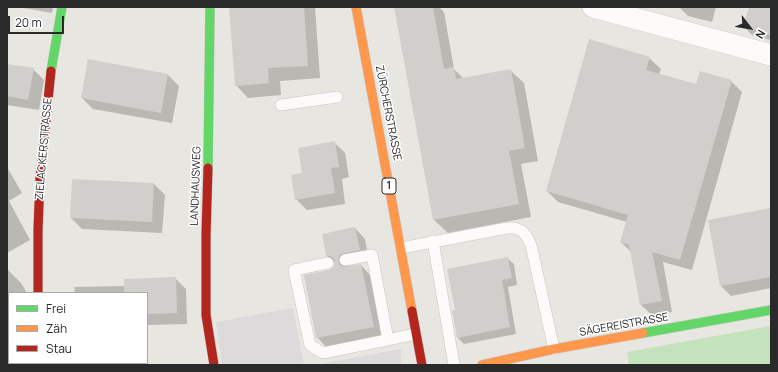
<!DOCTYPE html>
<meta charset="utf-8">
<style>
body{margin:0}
#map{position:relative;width:778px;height:372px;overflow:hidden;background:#e8e6e0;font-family:Manrope,sans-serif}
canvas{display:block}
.frame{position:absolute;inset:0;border:8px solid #2a2a2a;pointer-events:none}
.legend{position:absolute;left:8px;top:292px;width:140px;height:72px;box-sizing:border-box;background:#fff;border:1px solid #aaa;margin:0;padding:5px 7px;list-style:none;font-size:12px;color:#2a2a2a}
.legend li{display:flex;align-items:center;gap:8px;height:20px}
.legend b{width:20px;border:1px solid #aaa}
.north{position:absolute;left:730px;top:8px;width:40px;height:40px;-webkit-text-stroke:3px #fff;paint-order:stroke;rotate:121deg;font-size:11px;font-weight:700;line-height:16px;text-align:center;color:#2a2a2a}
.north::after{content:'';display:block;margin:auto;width:14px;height:18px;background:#2a2a2a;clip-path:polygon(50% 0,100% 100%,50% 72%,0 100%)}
.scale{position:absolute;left:8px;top:16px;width:56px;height:18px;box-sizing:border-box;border:2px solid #2a2a2a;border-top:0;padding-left:5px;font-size:12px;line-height:14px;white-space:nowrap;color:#2a2a2a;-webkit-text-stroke:3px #fff;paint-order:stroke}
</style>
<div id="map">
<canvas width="778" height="372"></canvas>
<div class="frame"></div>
<ul class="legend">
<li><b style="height:5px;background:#63d668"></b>Frei</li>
<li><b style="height:5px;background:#ff974d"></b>Zäh</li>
<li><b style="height:5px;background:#b3261e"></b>Stau</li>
</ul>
<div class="north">N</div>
<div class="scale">20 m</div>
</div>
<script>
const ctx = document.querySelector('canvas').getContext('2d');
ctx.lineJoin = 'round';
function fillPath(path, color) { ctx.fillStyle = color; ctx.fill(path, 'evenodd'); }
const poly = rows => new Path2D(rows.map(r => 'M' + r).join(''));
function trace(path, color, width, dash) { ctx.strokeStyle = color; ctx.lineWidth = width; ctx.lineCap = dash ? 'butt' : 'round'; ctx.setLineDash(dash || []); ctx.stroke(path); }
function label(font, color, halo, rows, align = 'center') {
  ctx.font = font + ' Manrope,sans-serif'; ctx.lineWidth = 3; ctx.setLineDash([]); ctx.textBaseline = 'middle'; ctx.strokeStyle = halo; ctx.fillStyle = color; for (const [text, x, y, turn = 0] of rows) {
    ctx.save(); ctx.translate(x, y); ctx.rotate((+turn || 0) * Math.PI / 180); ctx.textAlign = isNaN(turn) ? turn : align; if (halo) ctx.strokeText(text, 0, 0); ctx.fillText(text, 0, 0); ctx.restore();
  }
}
fillPath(poly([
 [293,308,304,365,222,365,216,322],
 [401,349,401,365,314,365]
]), '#dddadb');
fillPath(poly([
 [771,326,771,365,629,365,627,352]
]), '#c4e2bb');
fillPath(poly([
 [18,7,53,7,52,13],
 [236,7,315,7,320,78,280,81,281,95,248,98,236,85],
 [395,7,439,7,444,12,454,69,464,79,510,70,524,83,538,161,521,164,531,217,448,233,434,220],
 [680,7,716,7,712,22,688,16,680,8],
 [750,7,771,7,771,40,752,35,744,27],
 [649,58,661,69,659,74,697,85,731,81,742,92,692,270,663,262,672,312,653,316,641,305,631,252,621,242,627,222,558,202,547,191],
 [88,60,168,75,179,86,172,123,93,109,82,98],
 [7,65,33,69,44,80,39,110,7,105],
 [335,143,345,153,349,177,342,179,345,204,307,210,296,199,303,174],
 [7,167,22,193,9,201,30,240,7,253],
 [154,184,165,195,162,233,82,229,71,218],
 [771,209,771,288,731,296,721,286,709,221],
 [355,228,365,239,369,260,351,264,349,267,361,265,371,276,383,337,327,348,317,337,333,269,336,264,327,256],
 [507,258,514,264,517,285,508,287,516,334,464,344,457,337,456,311],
 [7,269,21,283,27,293,9,293,9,362,7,363],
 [175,278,186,289,187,324,147,325,147,293,75,293,74,287,125,286]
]), '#0003');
fillPath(poly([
 [229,7,304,7,308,66,268,68,269,83,235,86],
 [394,7,433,7,444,69,454,67,456,79,511,69,525,148,509,151,519,204,433,220],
 [749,7,771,7,771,35,743,27],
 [589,39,650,57,646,70,696,84,700,71,732,80,680,260,652,252,662,301,640,305,629,245,620,242,628,215,546,191],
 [88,59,168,74,161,113,81,98],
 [7,64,34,68,28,100,7,96],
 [335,141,339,167,331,168,335,193,295,200,291,175,302,173,298,148],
 [72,179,154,183,152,222,70,218],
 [771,208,771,277,720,286,708,220],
 [355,227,360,250,341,254,339,257,338,262,340,265,343,267,361,264,374,327,316,338,304,275,329,270,332,268,334,266,335,261,333,258,330,256,326,256,322,234],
 [508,257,512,278,502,280,510,327,457,338,452,310,455,310,447,269],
 [176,277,177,313,147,314,147,293,124,293,124,279]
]), '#d1cfcb');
const lane = poly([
 [281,105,337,97],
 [433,241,454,365],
 [401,248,507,228,515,228,522,231,527,237,531,245,554,349],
 [345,260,372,255,388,340],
 [328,263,294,270,310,345,323,353,416,334]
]);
const street = poly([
 [593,7,771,55],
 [44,363,45,365]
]);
const fast = poly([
 [51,71,62,7],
 [208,168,210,7],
 [643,333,771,310]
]);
const slow = poly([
 [356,7,412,311],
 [482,365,554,349,643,333]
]);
const jam = poly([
 [208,168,206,235,206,315,214,365],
 [38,293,38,230,40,178,51,71],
 [412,311,422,365]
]);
trace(lane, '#c6c5c5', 12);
trace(street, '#c6c5c5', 22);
trace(fast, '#c6c5c5', 10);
trace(slow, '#c6c5c5', 10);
trace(jam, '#c6c5c5', 10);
trace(lane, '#fcfbfa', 11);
trace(street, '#fcfbfa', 21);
trace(fast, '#63d668', 9);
trace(slow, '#ff974d', 9);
trace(jam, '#b3261e', 9);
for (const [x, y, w] of [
 [389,186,14]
]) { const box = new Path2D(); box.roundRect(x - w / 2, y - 8, w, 16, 3); ctx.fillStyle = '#fff'; ctx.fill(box); trace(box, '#2a2a2a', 1); }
label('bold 10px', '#2a2a2a', null, [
 ["1",389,186]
]);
label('11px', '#2a2a2a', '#fff', [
 ["ZÜRCHERSTRASSE",388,113,79],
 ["ZIELACKERSTRASSE",44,149,-85],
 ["LANDHAUSWEG",196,186,-88],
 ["SÄGEREISTRASSE",624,325,-10]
]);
</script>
